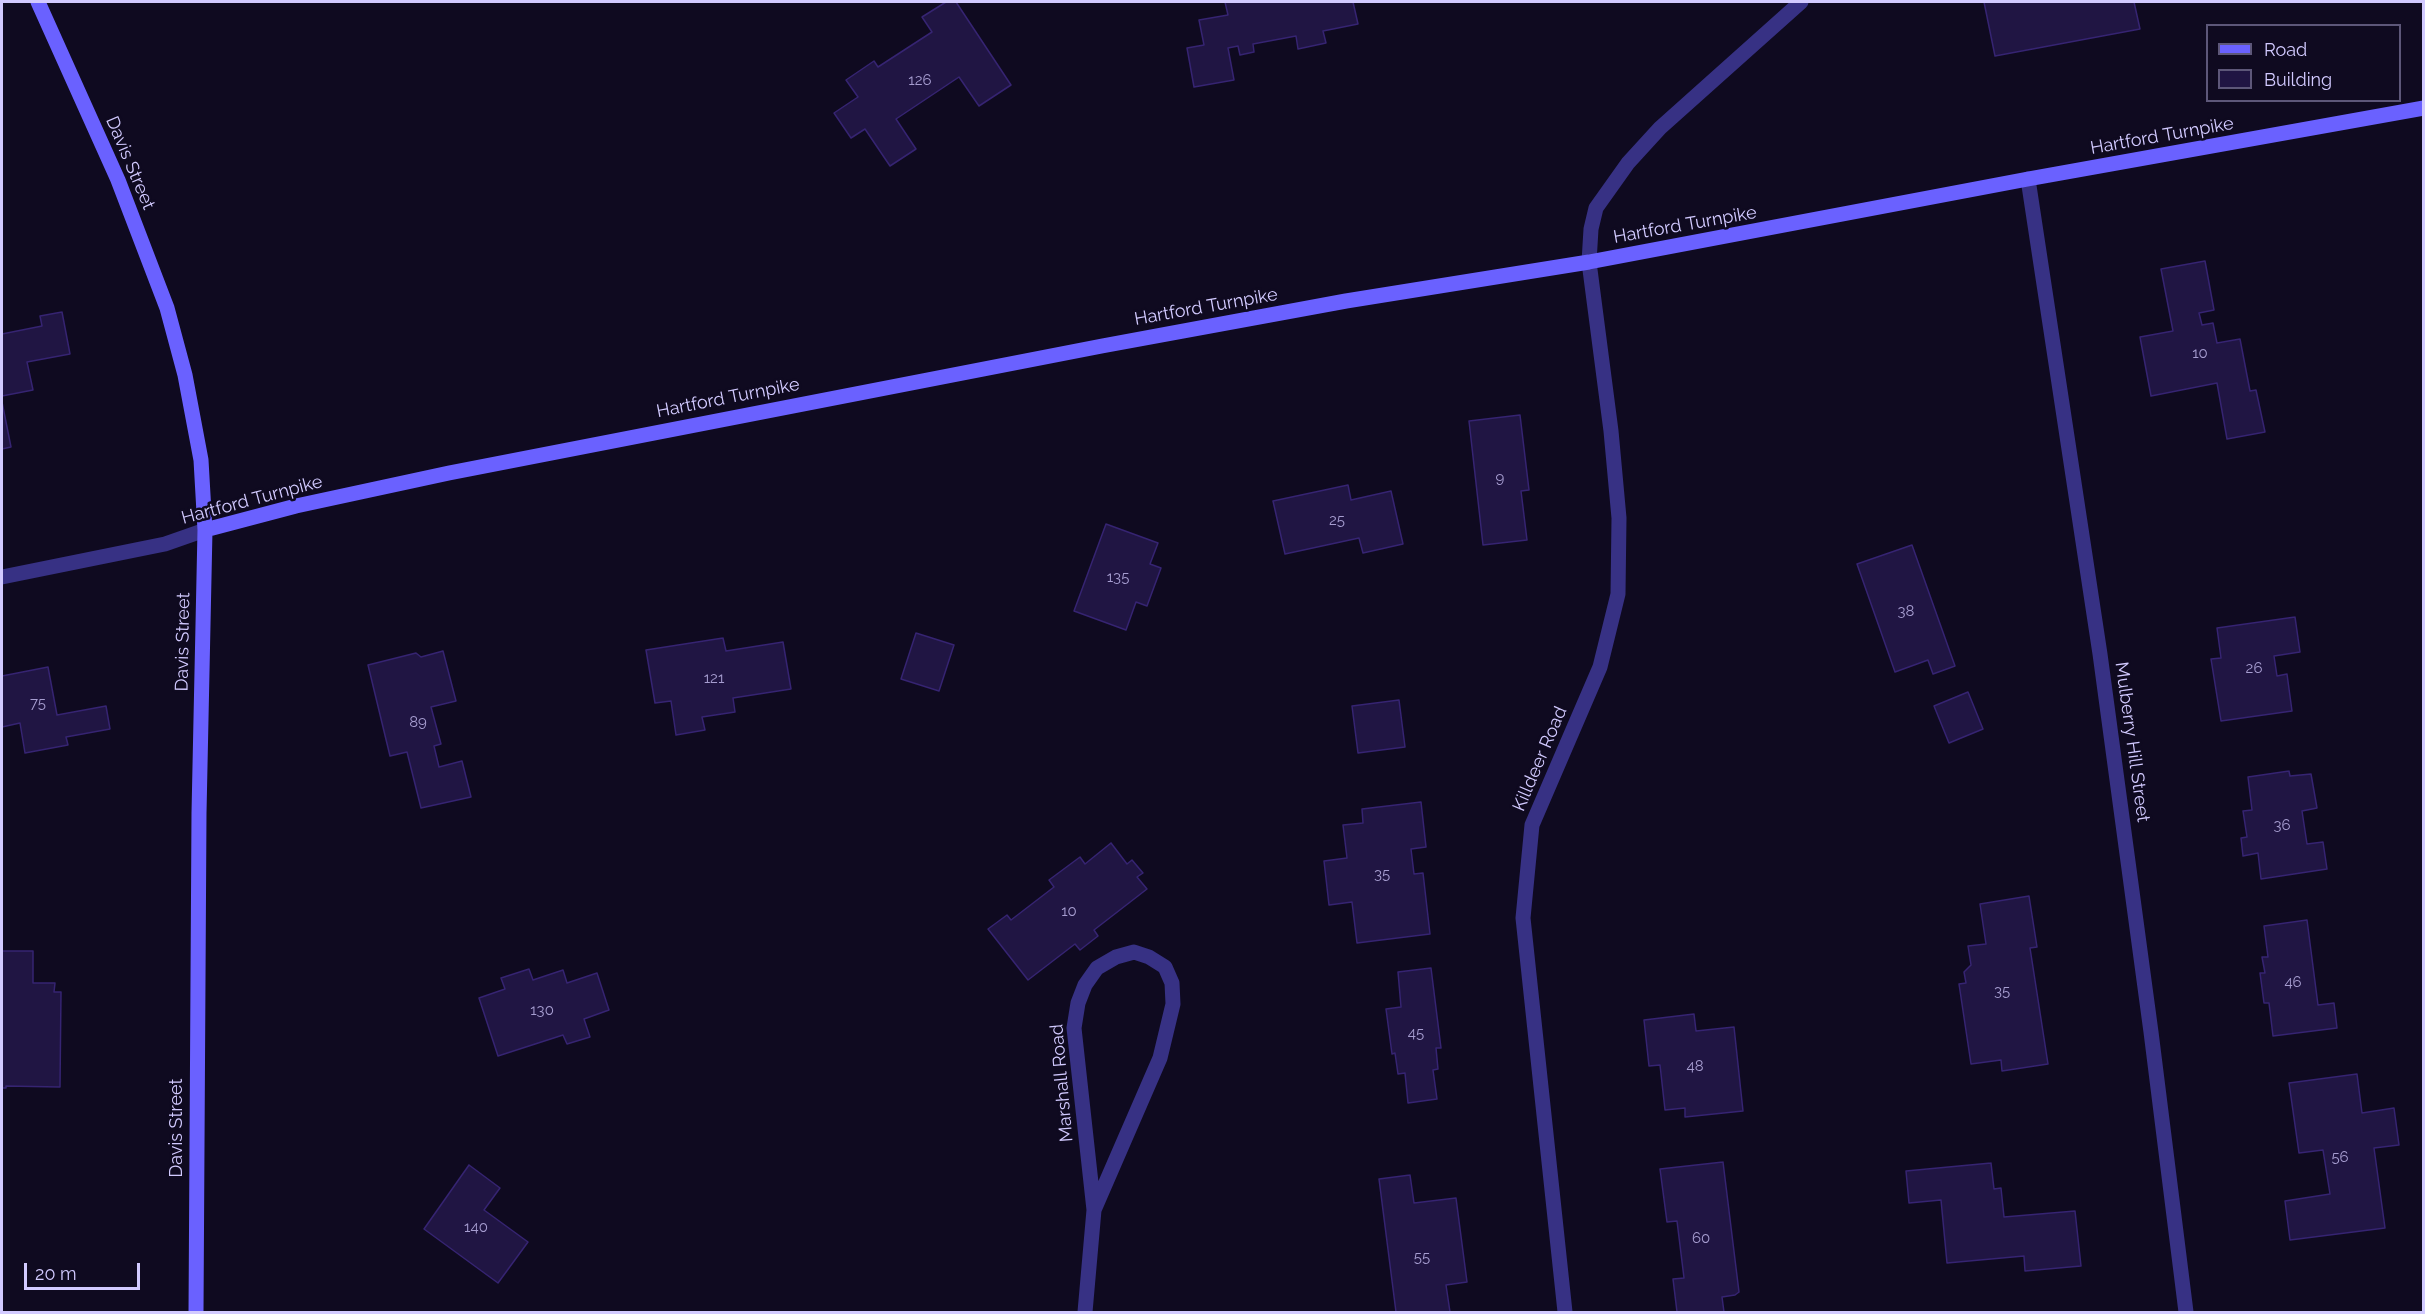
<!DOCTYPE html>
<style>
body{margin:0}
#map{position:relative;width:2425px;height:1314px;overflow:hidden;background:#0f0a20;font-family:Raleway,sans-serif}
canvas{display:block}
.frame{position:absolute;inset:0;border:3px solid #d2caff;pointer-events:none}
.legend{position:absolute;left:2206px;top:24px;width:195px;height:78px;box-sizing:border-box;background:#0f0a20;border:2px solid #5d5779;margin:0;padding:8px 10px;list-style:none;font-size:18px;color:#d2caff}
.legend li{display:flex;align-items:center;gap:12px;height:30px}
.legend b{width:30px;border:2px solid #5d5779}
.scale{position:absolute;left:24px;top:1263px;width:116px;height:27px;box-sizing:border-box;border:3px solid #d2caff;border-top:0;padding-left:8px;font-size:18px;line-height:21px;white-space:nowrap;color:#d2caff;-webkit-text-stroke:4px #0f0a20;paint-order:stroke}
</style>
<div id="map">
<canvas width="2425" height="1314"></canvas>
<div class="frame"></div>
<ul class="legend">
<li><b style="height:8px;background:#6a61ff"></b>Road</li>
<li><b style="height:16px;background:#201543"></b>Building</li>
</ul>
<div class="scale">20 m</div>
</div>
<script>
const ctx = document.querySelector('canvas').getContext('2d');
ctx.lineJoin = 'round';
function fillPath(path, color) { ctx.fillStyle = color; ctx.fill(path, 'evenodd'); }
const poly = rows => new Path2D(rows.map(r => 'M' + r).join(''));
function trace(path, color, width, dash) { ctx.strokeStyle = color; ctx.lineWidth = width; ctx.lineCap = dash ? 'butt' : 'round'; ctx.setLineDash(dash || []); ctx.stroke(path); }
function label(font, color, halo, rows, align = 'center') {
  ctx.font = font + ' Raleway,sans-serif'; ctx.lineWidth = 5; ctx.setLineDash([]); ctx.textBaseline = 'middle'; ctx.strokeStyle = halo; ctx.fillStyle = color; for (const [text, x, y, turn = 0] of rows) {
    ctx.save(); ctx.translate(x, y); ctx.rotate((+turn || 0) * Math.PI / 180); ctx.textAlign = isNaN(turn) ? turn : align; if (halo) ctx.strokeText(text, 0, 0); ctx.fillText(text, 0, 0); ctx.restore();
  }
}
const building = poly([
 [946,2,956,2,1011,85,979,106,959,77,896,119,916,149,890,166,865,129,851,138,834,113,858,97,846,80,874,61,878,67,932,32,922,17,946,2],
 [1225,2,1353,2,1358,24,1323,31,1326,43,1298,49,1296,36,1253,44,1254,52,1240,55,1238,46,1228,48,1234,80,1194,87,1187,48,1204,45,1199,20,1228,15,1225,2],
 [1984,2,2134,2,2140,29,1995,56,1984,2],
 [2205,261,2214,310,2199,313,2202,325,2213,323,2217,343,2240,339,2250,391,2256,390,2265,432,2227,439,2217,383,2151,396,2140,337,2173,331,2161,269,2205,261],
 [62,312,70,354,27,362,33,390,2,396,2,334,42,326,40,316,62,312],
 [2,402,11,447,2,449,2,402],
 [1520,415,1529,490,1521,491,1527,540,1483,545,1469,421,1520,415],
 [1348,485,1351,500,1391,491,1403,544,1363,553,1359,538,1285,554,1273,501,1348,485],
 [1106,524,1158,543,1150,564,1161,568,1147,606,1136,602,1126,630,1074,611,1106,524],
 [1912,545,1955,666,1933,674,1928,660,1895,672,1857,564,1912,545],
 [2295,617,2300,652,2274,656,2277,676,2287,674,2292,711,2221,721,2211,659,2221,658,2217,628,2295,617],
 [916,633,954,645,939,691,901,679,916,633],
 [723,638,726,651,783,642,791,689,733,698,735,712,702,717,705,730,676,735,671,701,655,703,646,650,723,638],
 [443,651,456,701,431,707,441,744,434,746,439,767,462,761,471,797,421,808,407,752,390,756,368,665,416,653,421,657,443,651],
 [48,667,57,715,106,706,110,729,66,737,68,745,25,753,20,723,2,727,2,676,48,667],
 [1968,692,1983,729,1949,743,1934,706,1968,692],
 [1399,700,1405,747,1358,753,1352,706,1399,700],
 [2289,771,2290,776,2311,774,2317,808,2302,811,2307,844,2323,842,2327,869,2261,879,2258,853,2243,856,2241,838,2247,837,2243,811,2252,810,2248,777,2289,771],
 [1421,802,1426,847,1411,849,1414,874,1423,873,1430,934,1357,943,1352,902,1329,905,1324,861,1347,858,1343,825,1363,823,1362,809,1421,802],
 [1111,843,1127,864,1132,860,1143,873,1137,877,1147,889,1094,930,1098,936,1080,950,1075,944,1028,980,988,929,1007,915,1011,920,1054,887,1049,880,1080,857,1085,864,1111,843],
 [2029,896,2037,947,2030,948,2048,1064,2002,1071,2001,1060,1971,1064,1959,984,1966,983,1964,972,1971,965,1968,946,1986,944,1980,904,2029,896],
 [2307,920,2318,1005,2334,1003,2337,1028,2273,1036,2269,1003,2264,1003,2260,973,2265,973,2262,957,2268,957,2264,926,2307,920],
 [2,951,33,951,33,983,55,983,54,992,61,992,60,1087,6,1086,6,1088,2,1088,2,951],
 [1431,968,1441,1048,1436,1048,1438,1069,1433,1070,1437,1099,1408,1103,1405,1073,1398,1074,1395,1053,1392,1054,1386,1009,1401,1007,1398,972,1431,968],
 [529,969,533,980,563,970,567,983,597,973,609,1010,584,1019,590,1037,567,1044,563,1035,498,1056,479,998,505,989,501,978,529,969],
 [1694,1014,1696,1031,1734,1027,1743,1111,1685,1117,1685,1108,1665,1110,1660,1065,1649,1066,1644,1020,1694,1014],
 [2357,1074,2362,1113,2394,1108,2399,1145,2374,1148,2385,1228,2290,1240,2285,1201,2330,1194,2323,1150,2299,1153,2289,1083,2357,1074],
 [1723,1162,1739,1292,1735,1295,1722,1297,1724,1312,1677,1312,1673,1279,1684,1278,1677,1221,1667,1222,1660,1169,1723,1162],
 [1991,1163,1994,1189,2001,1188,2004,1217,2075,1211,2081,1266,2025,1271,2024,1256,1947,1263,1941,1200,1909,1203,1906,1171,1991,1163],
 [469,1165,500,1188,484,1210,528,1242,498,1283,424,1229,469,1165],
 [1410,1175,1414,1203,1456,1198,1467,1282,1446,1285,1450,1312,1396,1312,1379,1179,1410,1175]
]);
fillPath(building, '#201543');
trace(building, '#362472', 1.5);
trace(poly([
 [1589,262,1591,229,1596,208,1628,163,1660,128,1801,2]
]), '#373184', 15);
trace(poly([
 [2028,179,2100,654,2151,1032,2186,1312],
 [2,577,165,544,205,530],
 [1085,1312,1094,1210,1074,1028,1078,1003,1085,985,1097,968,1116,957,1134,952,1149,957,1165,967,1172,983,1173,1004,1160,1058,1094,1210],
 [1565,1312,1523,918,1532,825,1600,667,1618,594,1619,518,1611,431,1589,262]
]), '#373184', 15);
trace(poly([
 [38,2,118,180,167,308,185,375,201,460,205,530,199,813,196,1312],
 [205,530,296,506,449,473,1102,346,1346,301,1589,262,2028,179,2424,108]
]), '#6a61ff', 15);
label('15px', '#a69dd0', null, [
 ["126",920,80],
 ["10",2200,353],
 ["9",1500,478],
 ["25",1337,520],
 ["135",1118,577],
 ["38",1906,611],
 ["26",2254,668],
 ["121",714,678],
 ["75",38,703],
 ["89",418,722],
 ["36",2282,825],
 ["35",1382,874],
 ["10",1069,911],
 ["46",2293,982],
 ["35",2002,991],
 ["130",542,1010],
 ["45",1416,1033],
 ["48",1695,1066],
 ["56",2340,1157],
 ["140",476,1227],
 ["60",1701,1238],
 ["55",1422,1257]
]);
label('18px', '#d2caff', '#0f0a20', [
 ["Hartford Turnpike",2162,136,-10],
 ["Davis Street",130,163,67],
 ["Hartford Turnpike",1685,225,-10],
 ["Hartford Turnpike",1206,307,-10],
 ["Hartford Turnpike",728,398,-11],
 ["Hartford Turnpike",252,500,-15],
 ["Davis Street",183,642,-89],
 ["Mulberry Hill Street",2132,742,82],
 ["Killdeer Road",1540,759,-67],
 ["Marshall Road",1062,1083,-95],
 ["Davis Street",177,1128,-90]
]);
</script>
